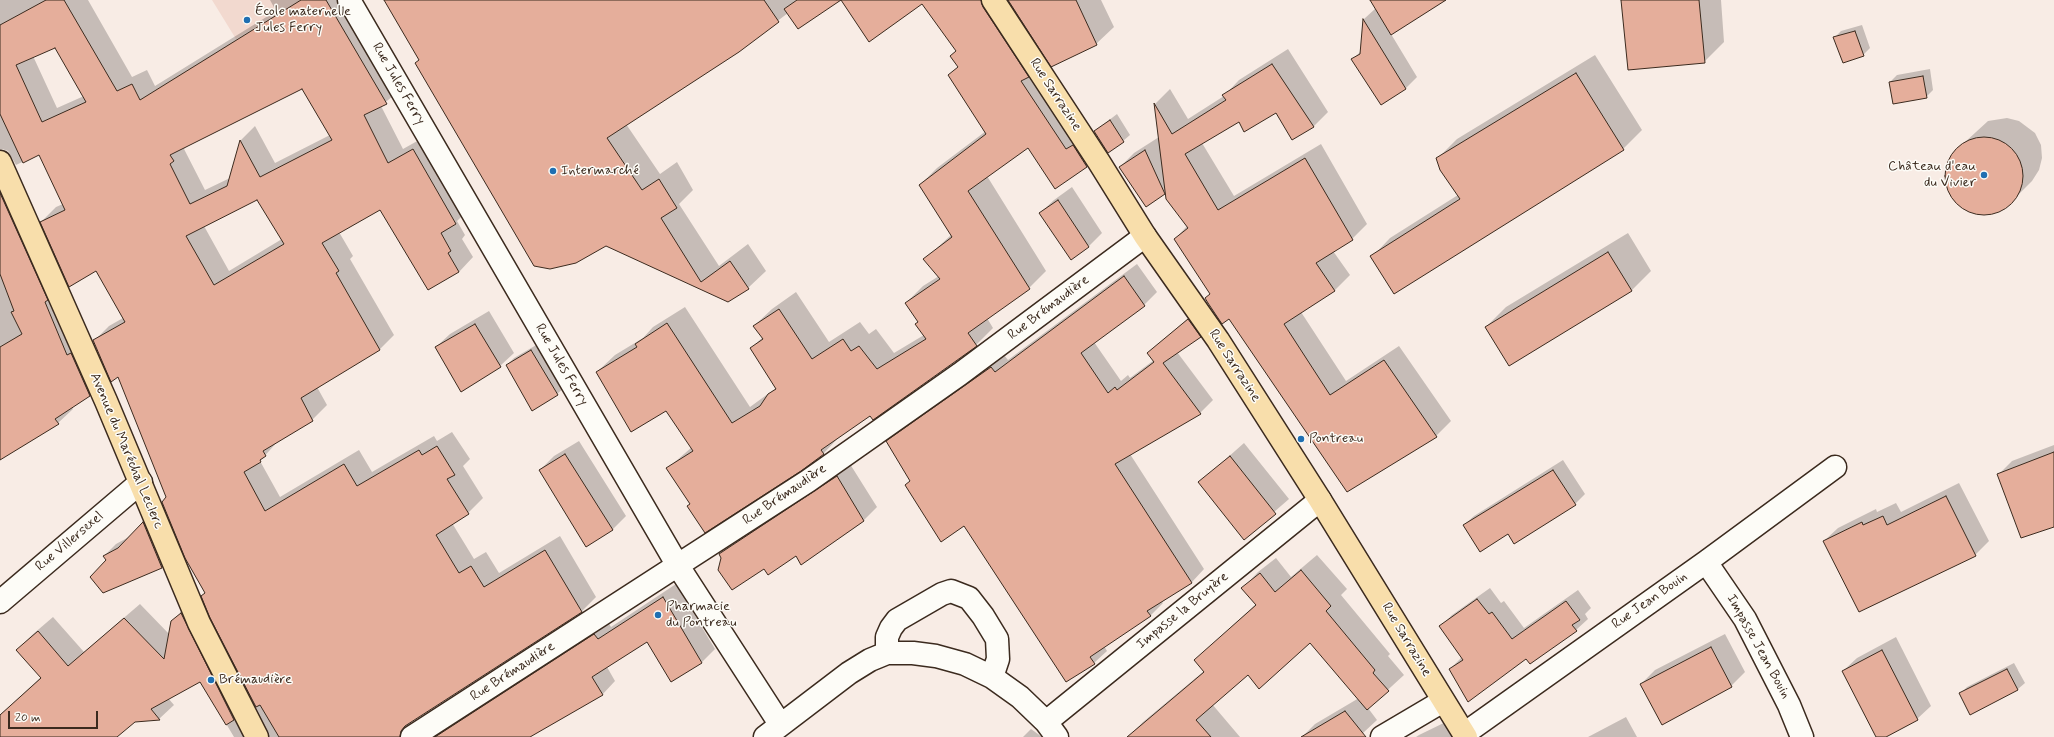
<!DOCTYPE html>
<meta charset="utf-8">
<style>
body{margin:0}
#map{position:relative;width:2054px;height:737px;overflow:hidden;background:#f8ece5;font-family:Mynerve,sans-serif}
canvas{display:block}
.scale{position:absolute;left:8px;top:711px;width:90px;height:18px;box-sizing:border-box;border:2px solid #3b2a1e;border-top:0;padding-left:5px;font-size:12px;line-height:14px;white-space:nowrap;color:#3b2a1e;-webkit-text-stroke:3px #fdfcf7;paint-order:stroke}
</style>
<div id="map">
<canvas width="2054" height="737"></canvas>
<div class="scale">20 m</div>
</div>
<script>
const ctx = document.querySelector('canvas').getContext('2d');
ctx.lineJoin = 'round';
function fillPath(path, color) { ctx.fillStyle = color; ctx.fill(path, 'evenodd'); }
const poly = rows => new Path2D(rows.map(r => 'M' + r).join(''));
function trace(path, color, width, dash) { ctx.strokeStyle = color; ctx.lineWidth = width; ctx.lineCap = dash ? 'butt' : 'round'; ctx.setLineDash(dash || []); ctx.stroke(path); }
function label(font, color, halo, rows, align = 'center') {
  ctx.font = font + ' Mynerve,sans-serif'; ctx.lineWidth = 3; ctx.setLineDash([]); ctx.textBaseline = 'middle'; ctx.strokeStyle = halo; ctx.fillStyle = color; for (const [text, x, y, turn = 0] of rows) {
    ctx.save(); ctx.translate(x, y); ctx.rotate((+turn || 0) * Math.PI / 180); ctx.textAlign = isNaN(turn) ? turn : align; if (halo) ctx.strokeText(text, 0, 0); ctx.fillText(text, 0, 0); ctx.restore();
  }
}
fillPath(poly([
 [212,0,301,0,236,39]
]), '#f2d9cf');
fillPath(poly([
 [0,0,88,0,132,77,147,70,155,86,276,11,270,0,348,0,401,89,381,106,403,149,428,135,470,208,457,221,465,235,462,239,473,257,459,272,380,208,339,232,353,256,350,259,394,335,380,349,317,387,327,405,312,420,279,440,260,461,280,497,359,450,372,472,434,436,437,441,452,432,470,459,463,466,483,498,468,513,452,523,474,559,486,552,499,573,560,536,596,597,581,612,414,719,400,735,373,737,234,737,200,680,168,698,174,705,159,719,135,721,116,737,0,737,0,715,41,677,17,650,32,635,53,617,84,652,140,604,170,635,172,622,187,606,265,733,270,735,211,617,206,593,119,376,94,341,109,326,123,318,97,269,41,222,56,207,63,204,39,154,16,165,8,151,2,149,104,380,89,395,72,407,73,409,58,423,0,447],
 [56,46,84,96,57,108,33,56],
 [302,88,330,135,275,163,255,126,241,140,230,178,205,190,184,149,188,146],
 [258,199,282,239,229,271,204,226],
 [390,0,837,0,788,13,738,51,626,124,660,174,677,162,693,190,679,204,719,266,748,244,766,271,748,288,728,301,606,245,416,63,420,59],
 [865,0,976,0,981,7,991,0,1007,0,1045,59,1039,65,1083,133,1090,128,1104,149,1087,166,1055,187,1028,146,987,176,1046,271,1029,288,987,318,993,328,976,345,840,436,823,454,691,503,668,468,692,447,666,410,597,372,615,355,643,338,653,327,685,307,750,407,776,388,751,348,763,337,754,326,772,309,796,292,829,342,860,322,869,334,876,329,894,353,924,335,919,322,906,303,923,286,939,276,925,259,951,235,920,185,937,168,986,131,949,76,959,66,957,51,922,3],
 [1009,0,1101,0,1114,27,1096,44],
 [1371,0,1444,0,1391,34,1417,77,1405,89,1353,59,1362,50,1364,19,1376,8],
 [1622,0,1721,0,1724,42,1704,62],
 [1862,25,1870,48,1863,55,1834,38,1841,31],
 [1288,49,1328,112,1313,127,1276,112,1239,121,1202,143,1234,196,1321,144,1367,224,1352,239,1333,251,1350,275,1335,290,1301,312,1346,381,1399,346,1451,421,1436,436,1347,491,1175,239,1187,226,1166,191,1164,193,1120,167,1134,153,1159,137,1155,104,1170,89,1188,119,1224,96,1239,80],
 [1595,55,1642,130,1623,149,1372,257,1390,238,1458,195,1438,158,1457,139],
 [1930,69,1933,90,1926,97,1890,82,1897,75],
 [1117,114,1130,135,1123,141,1095,131],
 [2007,118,2019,121,2035,133,2041,145,2042,158,2039,170,2032,181,2012,201,1996,212,1983,214,1973,212,1956,202,1949,192,1946,179,1947,166,1952,154,1988,121],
 [1072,187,1102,233,1089,246,1040,213,1054,200],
 [1628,233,1651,271,1631,291,1486,327,1506,307],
 [1137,264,1157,292,1144,305,1094,342,1121,381,1128,375,1130,378,1154,360,1148,353,1201,307,1213,324,1200,337,1177,352,1213,400,1200,413,1130,454,1204,569,1192,582,1161,601,1163,603,1150,616,1104,646,1107,651,1094,663,964,525,911,480,887,442,900,429,1004,355,1008,360],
 [489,311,514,353,500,366,436,347,450,334],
 [538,344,564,388,557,394,507,365,514,358],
 [579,441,626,516,612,530,540,470,554,456],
 [1244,443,1289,499,1244,538,1200,482],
 [2054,445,2054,526,1999,474,2012,461],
 [1563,460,1585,494,1575,504,1508,533,1464,525,1474,516],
 [850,464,877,507,864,520,801,564,796,555,764,567,722,558,720,554,733,541],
 [1959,483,1989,541,1975,555,1824,541,1838,528,1876,509,1877,512,1896,503,1901,512],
 [155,511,174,555,162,567,104,591,108,560,104,556,116,544,129,537],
 [1317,555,1347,589,1341,595,1390,654,1388,656,1404,675,1368,708,1377,720,1363,733,1357,737,1302,737,1315,724,1359,698,1310,641,1248,673,1212,704,1240,737,1128,737,1143,722,1204,671,1195,660,1256,604,1243,588,1258,572,1276,558,1291,577],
 [676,584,715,649,702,662,671,681,648,641,607,667,615,681,602,695,529,737,419,737,608,622,611,627],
 [1490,588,1501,603,1504,601,1524,628,1578,590,1591,608,1585,614,1588,619,1576,630,1526,657,1450,669,1462,657,1441,626,1452,615],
 [1725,634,1745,672,1731,686,1641,684,1655,670],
 [1896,637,1931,706,1917,719,1884,737,1877,737,1843,671,1857,658],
 [2014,663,2025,683,2018,689,1971,714,1960,694,1967,687],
 [1456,717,1466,737,1416,737,1419,735],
 [1626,717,1637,737,1588,737],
 [1031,729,1042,737,1023,737]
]), '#0003');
const building = poly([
 [46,0,64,0,117,91,132,84,140,100,301,0,326,0,387,104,364,115,388,163,413,149,456,224,441,233,451,251,448,253,459,272,428,290,380,210,322,243,339,271,336,273,380,350,301,398,313,421,263,451,266,456,260,460,261,462,244,472,265,511,344,464,357,486,419,450,422,455,437,446,455,475,447,479,469,514,436,535,459,573,471,566,484,587,545,550,582,612,405,726,401,731,400,737,279,737,260,705,256,707,210,618,201,596,205,593,185,558,162,502,166,497,118,377,111,382,93,340,125,322,96,271,69,287,40,222,65,210,39,155,23,163,0,114,0,25,46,0],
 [55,48,86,102,42,122,16,65,55,48],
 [302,89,332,140,260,177,240,140,227,186,190,204,170,164,174,161,170,155,302,89],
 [257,200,284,244,214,285,186,236,257,200],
 [384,0,764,0,779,22,739,52,607,138,642,190,659,179,677,208,661,218,701,282,730,261,749,289,728,302,606,246,576,263,550,269,534,266,415,63,419,60,384,0],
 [797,0,981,0,983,7,1029,77,1021,81,1066,149,1073,145,1087,167,1055,189,1028,148,968,191,1030,289,968,333,977,346,873,420,870,416,821,450,824,454,801,471,705,533,687,506,690,504,666,468,693,451,691,448,666,411,631,432,596,372,637,347,635,344,667,323,732,423,760,406,768,394,776,389,750,348,763,339,753,326,779,309,812,359,843,339,851,351,859,346,877,369,926,339,915,324,918,322,905,303,940,279,923,259,952,237,919,185,986,134,948,75,958,67,950,56,956,51,922,4,869,42,841,0,798,29,784,9,797,0],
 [1008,0,1076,0,1097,45,1051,67,1008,0],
 [1370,0,1446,0,1391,35,1370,0],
 [1621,0,1699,0,1705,63,1628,70,1621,0],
 [1363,19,1406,89,1381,105,1351,59,1360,54,1363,19],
 [1855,31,1864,56,1843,63,1833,37,1855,31],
 [1272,64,1314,127,1292,140,1276,113,1244,132,1239,122,1185,154,1218,210,1305,158,1353,240,1316,263,1335,291,1284,324,1330,395,1384,360,1437,437,1347,492,1229,319,1222,324,1208,303,1205,298,1210,294,1174,239,1188,228,1166,199,1154,103,1172,134,1226,100,1222,95,1272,64],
 [1576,73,1624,150,1394,294,1370,256,1460,199,1440,170,1436,158,1576,73],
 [1923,76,1927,98,1893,104,1889,82,1923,76],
 [1110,120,1124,142,1108,153,1094,131,1110,120],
 '1945 176a39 39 0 1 1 78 0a39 39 0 1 1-78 0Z',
 [1145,150,1165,194,1146,207,1119,167,1145,150],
 [0,193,48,300,45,302,67,355,71,353,90,396,55,419,59,424,0,460,0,347,22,334,11,312,14,311,0,274,0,193],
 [1058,200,1089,247,1071,260,1039,213,1058,200],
 [1608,252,1632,291,1509,366,1485,327,1608,252],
 [1124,276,1145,306,1081,353,1108,393,1115,387,1117,390,1154,362,1147,353,1188,319,1201,337,1163,363,1201,414,1115,464,1192,583,1147,611,1151,616,1090,657,1095,664,1066,682,964,526,941,542,905,485,910,481,886,441,991,367,995,372,1124,276],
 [475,324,501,367,461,392,435,347,475,324],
 [531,350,558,395,532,411,506,365,531,350],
 [2054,452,2054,527,2021,538,1997,474,2054,452],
 [565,454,613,530,586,547,539,470,565,454],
 [1230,456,1276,514,1244,540,1198,482,1230,456],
 [1553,470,1576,505,1514,544,1508,534,1480,552,1463,525,1553,470],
 [837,476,864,521,801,565,796,556,768,575,764,569,732,590,718,570,721,558,719,554,837,476],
 [1946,496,1976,556,1859,612,1823,541,1862,522,1863,525,1883,516,1887,525,1946,496],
 [143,522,162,568,103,593,90,577,106,560,103,556,118,548,143,522],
 [1301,570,1331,606,1326,611,1375,670,1373,673,1389,691,1367,710,1310,643,1259,689,1248,675,1196,720,1211,737,1127,737,1204,672,1194,660,1256,605,1241,588,1260,573,1275,592,1301,570],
 [663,597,702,663,671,682,647,642,592,677,603,695,530,737,435,737,594,634,598,639,663,597],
 [1477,599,1489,614,1492,612,1512,639,1566,601,1580,620,1572,625,1577,631,1530,664,1526,659,1468,702,1449,669,1463,660,1439,626,1477,599],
 [181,613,234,720,226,725,200,682,151,709,160,720,135,722,117,737,0,737,0,715,41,678,16,650,38,631,68,666,124,618,164,659,171,621,181,613],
 [1711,647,1732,687,1662,725,1640,684,1711,647],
 [1882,650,1918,720,1886,737,1876,737,1842,671,1882,650],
 [2007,669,2018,690,1970,715,1959,693,2007,669],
 [1345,711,1366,737,1301,737,1345,711]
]);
fillPath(building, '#e5ae9b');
trace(building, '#3b2a1e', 1);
const minor = poly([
 [349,0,678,566,780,724],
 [1706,562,1745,619,1789,705,1802,737],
 [0,602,141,482],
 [887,653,887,637,891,628,897,620,942,594,951,591,969,598,983,616,997,639,998,659,992,677],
 [1046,722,1320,500],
 [1464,734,1706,562,1835,467],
 [412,737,808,481,960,374,1145,236],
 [765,737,849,673,870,660,887,653,913,653,936,656,965,664,992,677,1020,697,1046,722,1057,737],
 [1382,737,1443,701]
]);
const major = poly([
 [993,0,1099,162,1145,236,1218,340,1320,500,1466,737],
 [0,162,106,401,199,623,257,737]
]);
trace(minor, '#3b2a1e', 25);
trace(major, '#3b2a1e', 25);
trace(minor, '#fdfcf7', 22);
trace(major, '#f8deab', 22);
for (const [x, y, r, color] of [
 [247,20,4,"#1f6fb2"],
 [553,171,4,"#1f6fb2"],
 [1984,175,4,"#1f6fb2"],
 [1301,439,4,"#1f6fb2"],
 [658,615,4,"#1f6fb2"],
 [211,680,4,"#1f6fb2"]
]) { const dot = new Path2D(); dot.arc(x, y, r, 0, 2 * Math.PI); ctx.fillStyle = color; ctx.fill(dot); trace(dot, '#fdfcf7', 1.5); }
label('14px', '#3b2a1e', '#fdfcf7', [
 ["École maternelle",255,12],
 ["Jules Ferry",255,28],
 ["Château d'eau",1976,167,"right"],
 ["du Vivier",1976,183,"right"],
 ["Intermarché",561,171],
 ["Pontreau",1309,439],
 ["Pharmacie",666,607],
 ["du Pontreau",666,623],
 ["Brémaudière",219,680]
], 'left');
label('14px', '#3b2a1e', '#fdfcf7', [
 ["Rue Jules Ferry",398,84,60],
 ["Rue Sarrazine",1055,95,57],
 ["Rue Brémaudière",1049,308,-37],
 ["Rue Jules Ferry",561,365,60],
 ["Rue Sarrazine",1234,366,57],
 ["Avenue du Maréchal Leclerc",126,451,67],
 ["Rue Brémaudière",785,495,-34],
 ["Rue Villersexel",70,542,-40],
 ["Rue Jean Bouin",1650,601,-35],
 ["Impasse la Bruyère",1183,611,-39],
 ["Rue Sarrazine",1406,640,59],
 ["Impasse Jean Bouin",1758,647,61],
 ["Rue Brémaudière",513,672,-33]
]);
</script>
